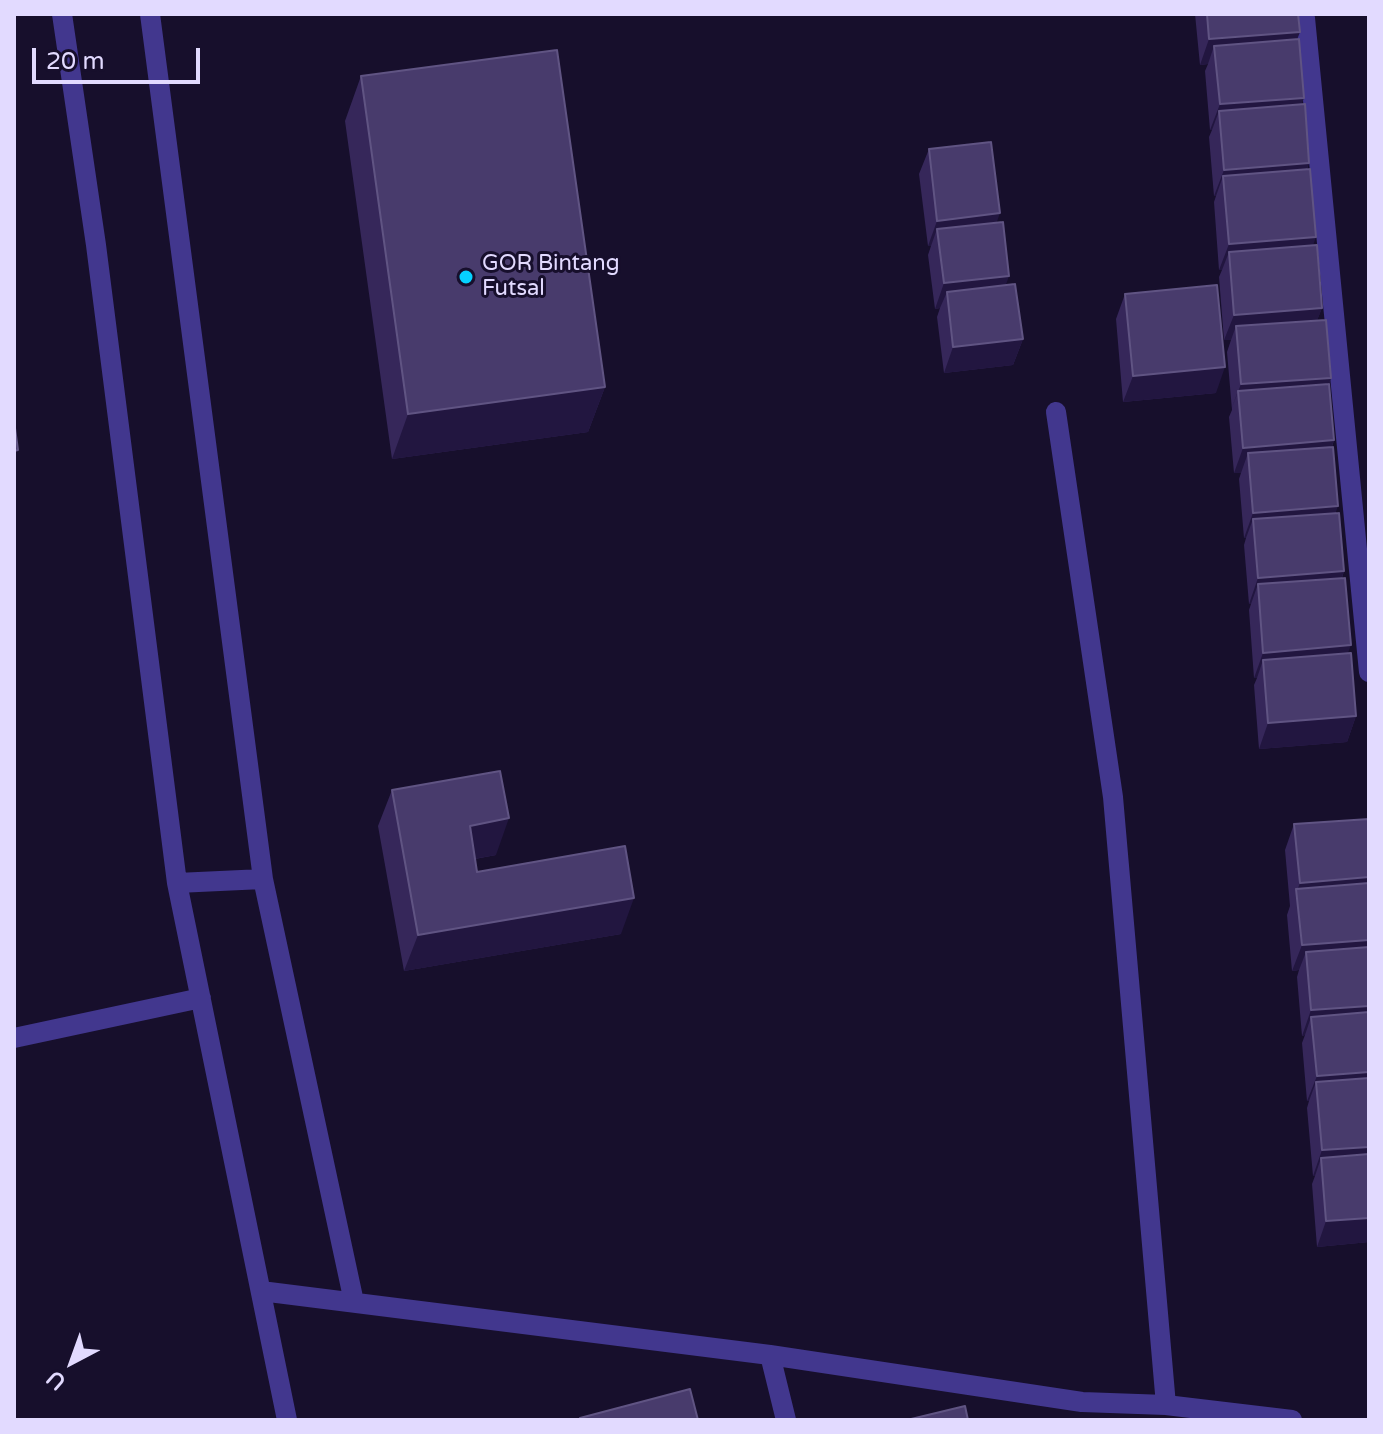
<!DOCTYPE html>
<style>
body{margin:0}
#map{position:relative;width:1383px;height:1434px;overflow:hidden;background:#170f2c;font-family:"Varela Round",sans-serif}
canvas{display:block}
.frame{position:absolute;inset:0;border:16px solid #e2daff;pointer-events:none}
.north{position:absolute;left:32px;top:1322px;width:80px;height:80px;-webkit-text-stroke:6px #170f2c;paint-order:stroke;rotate:221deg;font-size:22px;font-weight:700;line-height:32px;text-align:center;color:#e2daff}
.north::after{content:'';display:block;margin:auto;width:28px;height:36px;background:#e2daff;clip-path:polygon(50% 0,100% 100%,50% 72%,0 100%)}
.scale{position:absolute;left:32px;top:48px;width:168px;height:36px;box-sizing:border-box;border:4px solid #e2daff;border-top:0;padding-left:10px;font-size:24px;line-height:28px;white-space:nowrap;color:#e2daff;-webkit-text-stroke:6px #170f2c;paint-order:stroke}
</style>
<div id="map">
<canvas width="1383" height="1434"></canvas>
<div class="frame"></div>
<div class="north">U</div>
<div class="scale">20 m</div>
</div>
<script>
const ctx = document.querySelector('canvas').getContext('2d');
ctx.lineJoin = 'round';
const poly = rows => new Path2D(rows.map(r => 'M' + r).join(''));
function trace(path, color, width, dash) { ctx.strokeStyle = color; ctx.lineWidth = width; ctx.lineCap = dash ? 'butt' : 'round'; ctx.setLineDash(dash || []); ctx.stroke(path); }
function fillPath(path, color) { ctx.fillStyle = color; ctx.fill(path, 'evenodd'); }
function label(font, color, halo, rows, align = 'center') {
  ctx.font = font + ' "Varela Round",sans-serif'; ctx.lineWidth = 6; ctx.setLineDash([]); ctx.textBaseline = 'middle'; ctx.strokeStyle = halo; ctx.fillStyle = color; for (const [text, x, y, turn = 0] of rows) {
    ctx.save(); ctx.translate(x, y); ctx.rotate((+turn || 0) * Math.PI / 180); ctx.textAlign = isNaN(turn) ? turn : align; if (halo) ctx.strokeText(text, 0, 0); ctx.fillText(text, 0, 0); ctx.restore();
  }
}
trace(poly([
 [62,14,96,245,177,883,287,1420],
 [150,14,263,879,354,1302],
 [1305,18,1369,672],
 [1056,412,1113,797,1166,1405],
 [177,883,263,879],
 [14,1038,201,998],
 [261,1291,770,1355,1082,1402,1166,1405,1292,1420],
 [770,1355,786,1420]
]), '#42378e', 20);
fillPath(poly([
 [1195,14,1298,14,1297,39,1301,104,1309,163,1307,169,1313,245,1322,308,1317,320,1331,378,1329,384,1334,440,1332,447,1336,513,1344,571,1342,578,1348,653,1356,716,1347,742,1259,749,1254,685,1257,678,1254,678,1249,610,1251,604,1249,604,1244,545,1246,538,1244,538,1239,479,1241,473,1234,473,1229,417,1232,410,1227,352,1231,340,1224,340,1219,277,1222,270,1219,270,1214,202,1216,196,1214,196,1209,137,1212,130,1210,130,1205,71,1208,64,1200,65],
 [361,76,605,387,588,432,392,459,345,121],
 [929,149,997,222,1006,285,1023,339,1013,365,944,373,937,317,940,308,935,309,928,255,931,246,928,246,919,174],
 [1125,294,1216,393,1123,402,1116,319],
 [392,790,496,855,475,859,477,872,621,934,404,971,378,826],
 [1294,824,1369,1242,1317,1247,1312,1184,1315,1176,1313,1176,1307,1108,1309,1101,1307,1101,1302,1043,1305,1035,1302,1036,1297,977,1299,970,1292,971,1287,915,1290,906,1285,850]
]), '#36275a');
fillPath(poly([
 [1300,32,1290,58,1214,46,1208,64,1200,65,1209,39],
 [1304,98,1294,123,1219,111,1212,130,1210,130,1220,104],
 [1309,163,1300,189,1223,176,1216,196,1214,196,1224,170],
 [1000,213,991,239,937,229,931,246,928,246,937,221],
 [1316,237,1307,263,1229,252,1222,270,1219,270,1229,244],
 [1009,276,1000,302,947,292,940,308,935,309,944,283],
 [1322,308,1312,334,1236,326,1231,340,1224,340,1234,315],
 [1023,339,1013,365,944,373,953,347],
 [1225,367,1216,393,1123,402,1133,376],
 [1331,378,1322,403,1238,391,1231,410,1241,384],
 [605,387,588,432,392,459,408,414],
 [1334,440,1325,466,1248,453,1241,473,1234,473,1243,448],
 [1338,506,1329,532,1253,519,1246,538,1244,538,1253,513],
 [1344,571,1335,597,1258,584,1251,604,1249,604,1258,578],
 [1351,645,1341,671,1263,660,1257,678,1254,678,1263,653],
 [1356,716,1347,742,1259,749,1268,723],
 [509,818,496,855,456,862,470,826],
 [1369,877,1369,902,1297,891,1300,883],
 [634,898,621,934,404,971,418,935],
 [1369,940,1369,965,1306,952,1299,970,1292,971,1302,945],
 [1369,1006,1369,1030,1311,1017,1305,1035,1302,1036,1311,1010],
 [1369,1072,1369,1097,1316,1082,1309,1101,1307,1101,1317,1076],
 [1369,1147,1369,1171,1321,1158,1315,1176,1313,1176,1322,1150],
 [1369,1218,1369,1242,1317,1247,1326,1221]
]), '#221640');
const building = poly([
 [1207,14,1298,14,1300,32,1209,39,1207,14],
 [1299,39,1304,98,1220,104,1214,46,1299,39],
 [557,50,605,387,408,414,361,76,557,50],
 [1305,104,1309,163,1224,170,1219,111,1305,104],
 [991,142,1000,213,937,221,929,149,991,142],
 [1310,169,1316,237,1229,244,1223,176,1310,169],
 [1003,222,1009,276,944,283,937,229,1003,222],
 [1317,245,1322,308,1234,315,1229,252,1317,245],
 [1015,284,1023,339,953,347,947,292,1015,284],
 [1217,285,1225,367,1133,376,1125,294,1217,285],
 [1326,320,1331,378,1241,384,1236,326,1326,320],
 [1329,384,1334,440,1243,448,1238,391,1329,384],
 [14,421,18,450,14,451,14,421],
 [1333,447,1338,506,1253,513,1248,453,1333,447],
 [1339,513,1344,571,1258,578,1253,519,1339,513],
 [1345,578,1351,645,1263,653,1258,584,1345,578],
 [1351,653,1356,716,1268,723,1263,660,1351,653],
 [500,771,509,818,470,826,477,872,625,846,634,898,418,935,392,790,500,771],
 [1369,819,1369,877,1300,883,1294,824,1369,819],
 [1369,883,1369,940,1302,945,1296,889,1369,883],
 [1369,947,1369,1006,1311,1010,1306,952,1369,947],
 [1369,1012,1369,1072,1317,1076,1311,1017,1369,1012],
 [1369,1078,1369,1147,1322,1150,1316,1082,1369,1078],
 [1369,1154,1369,1218,1326,1221,1321,1158,1369,1154],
 [690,1389,698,1420,580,1420,580,1418,690,1389],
 [965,1406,968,1420,907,1420,965,1406]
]);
fillPath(building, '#483b6c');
trace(building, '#605483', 2);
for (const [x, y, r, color] of [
 [466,277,8,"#06d1ff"]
]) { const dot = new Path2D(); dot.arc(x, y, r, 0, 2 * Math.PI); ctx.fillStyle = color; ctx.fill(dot); trace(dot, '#170f2c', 3); }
label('22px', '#e2daff', '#170f2c', [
 ["GOR Bintang",482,264],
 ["Futsal",482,289]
], 'left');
</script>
